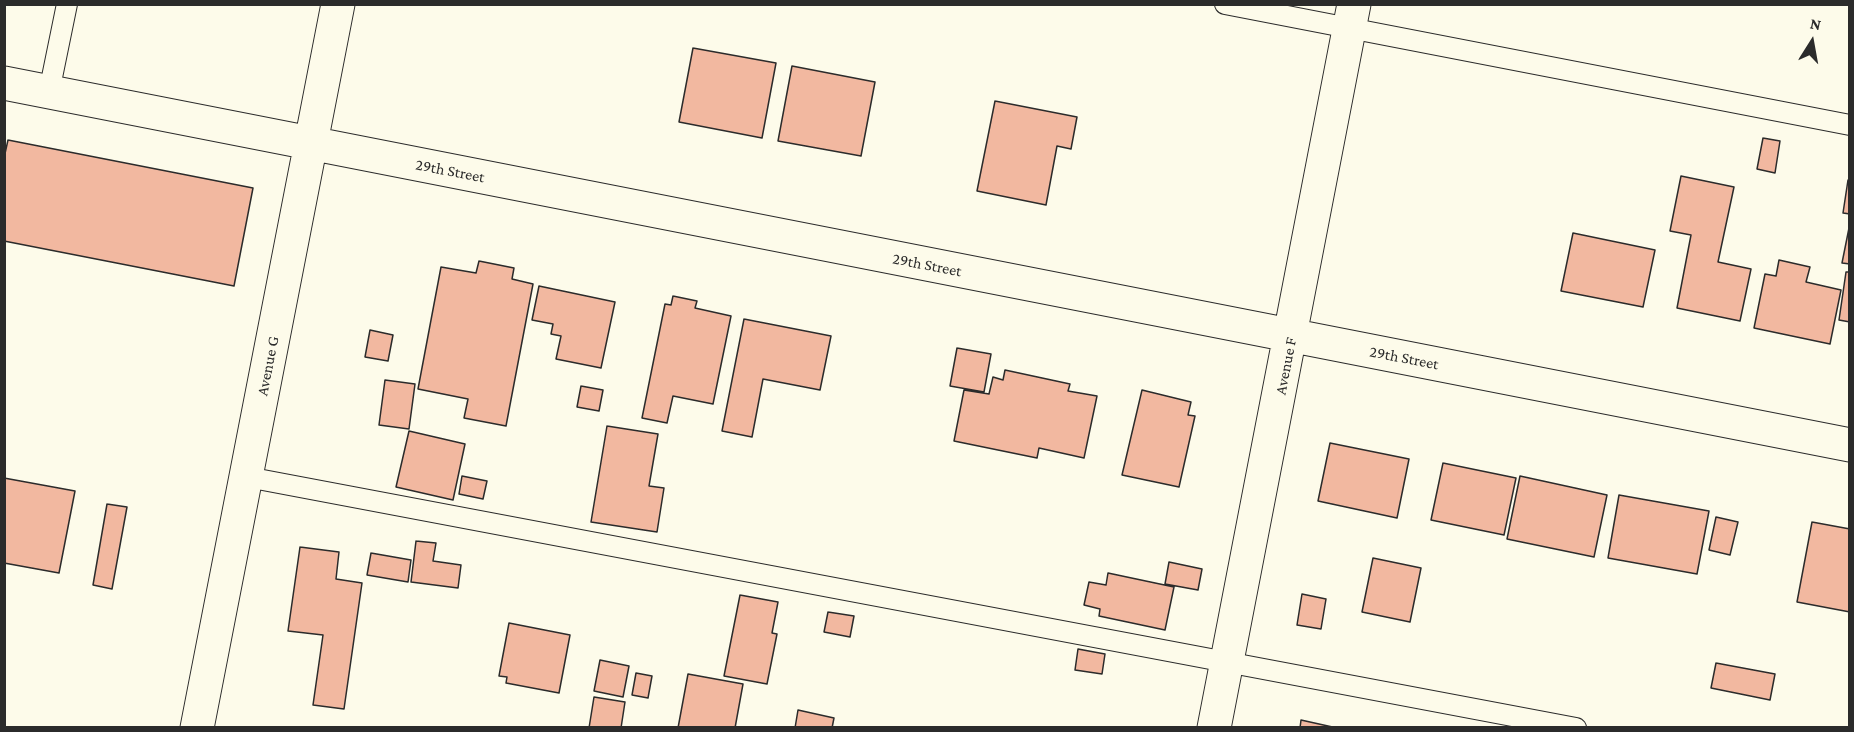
<!DOCTYPE html>
<style>
body{margin:0}
#map{position:relative;width:1854px;height:732px;overflow:hidden;background:#fdfbea;font-family:"Crimson Pro",serif}
canvas{display:block}
.frame{position:absolute;inset:0;border:6px solid #2b2b2b;pointer-events:none}
.north{position:absolute;left:1782px;top:12px;width:60px;height:60px;-webkit-text-stroke:4px #fdfbea;paint-order:stroke;rotate:11deg;font-size:16px;font-weight:700;line-height:24px;text-align:center;color:#2b2b2b}
.north::after{content:'';display:block;margin:auto;width:21px;height:27px;background:#2b2b2b;clip-path:polygon(50% 0,100% 100%,50% 72%,0 100%)}
</style>
<div id="map">
<canvas width="1854" height="732"></canvas>
<div class="frame"></div>
<div class="north">N</div>
</div>
<script>
const ctx = document.querySelector('canvas').getContext('2d');
ctx.lineJoin = 'round';
function fillPath(path, color) { ctx.fillStyle = color; ctx.fill(path, 'evenodd'); }
const poly = rows => new Path2D(rows.map(r => 'M' + r).join(''));
function trace(path, color, width, dash) { ctx.strokeStyle = color; ctx.lineWidth = width; ctx.lineCap = dash ? 'butt' : 'round'; ctx.setLineDash(dash || []); ctx.stroke(path); }
function label(font, color, halo, rows, align = 'center') {
  ctx.font = font + ' "Crimson Pro",serif'; ctx.lineWidth = 4.5; ctx.setLineDash([]); ctx.textBaseline = 'middle'; ctx.strokeStyle = halo; ctx.fillStyle = color; for (const [text, x, y, turn = 0] of rows) {
    ctx.save(); ctx.translate(x, y); ctx.rotate((+turn || 0) * Math.PI / 180); ctx.textAlign = isNaN(turn) ? turn : align; if (halo) ctx.strokeText(text, 0, 0); ctx.fillText(text, 0, 0); ctx.restore();
  }
}
const building = poly([
 [693,48,776,63,762,138,679,122,693,48],
 [792,66,875,82,861,156,778,141,792,66],
 [995,101,1077,117,1071,149,1057,146,1046,205,977,191,995,101],
 [1763,138,1780,141,1775,173,1757,169,1763,138],
 [8,140,253,188,234,286,4,241,4,158,8,140],
 [1681,176,1734,187,1718,262,1751,269,1740,321,1677,308,1691,235,1670,231,1681,176],
 [1848,180,1850,181,1850,214,1843,213,1848,180],
 [1850,223,1850,264,1842,263,1850,223],
 [1573,233,1655,250,1643,307,1561,291,1573,233],
 [1779,260,1810,267,1806,282,1841,290,1830,344,1754,328,1765,274,1776,276,1779,260],
 [479,261,514,268,512,279,533,284,506,426,464,418,468,399,418,389,441,267,476,273,479,261],
 [1846,272,1850,272,1850,322,1839,320,1846,272],
 [539,286,615,302,601,368,556,359,561,336,551,334,553,324,532,320,539,286],
 [673,296,697,301,695,308,731,316,713,404,673,396,667,423,642,418,665,304,671,305,673,296],
 [744,319,831,336,820,390,763,379,752,437,722,431,744,319],
 [370,330,393,335,388,361,365,357,370,330],
 [957,348,991,354,984,392,950,386,957,348],
 [1005,370,1070,384,1068,391,1097,396,1084,458,1039,448,1037,458,954,441,964,390,989,394,993,377,1003,380,1005,370],
 [385,380,415,384,409,429,379,425,385,380],
 [581,386,603,390,599,411,577,407,581,386],
 [1142,390,1191,402,1188,415,1195,416,1179,487,1122,475,1142,390],
 [607,426,658,434,649,486,664,488,657,532,591,522,607,426],
 [409,431,465,444,453,500,396,487,409,431],
 [1330,443,1409,459,1397,518,1318,501,1330,443],
 [1443,463,1516,478,1504,535,1431,520,1443,463],
 [462,476,487,481,483,499,459,494,462,476],
 [1520,476,1607,495,1594,557,1507,539,1520,476],
 [4,478,75,491,59,573,4,563,4,478],
 [1619,495,1709,511,1697,574,1608,558,1619,495],
 [107,504,127,507,112,589,93,585,107,504],
 [1716,517,1738,522,1730,555,1709,550,1716,517],
 [1812,522,1850,529,1850,612,1797,602,1812,522],
 [416,541,436,543,433,561,461,565,458,588,411,582,416,541],
 [300,547,339,552,336,579,362,583,344,709,313,705,323,635,288,631,300,547],
 [371,553,411,560,408,582,367,575,371,553],
 [1373,558,1421,568,1410,622,1362,612,1373,558],
 [1169,562,1202,569,1198,590,1165,584,1169,562],
 [1108,573,1174,587,1165,630,1099,616,1100,609,1084,605,1089,582,1106,585,1108,573],
 [1302,594,1326,599,1321,629,1297,625,1302,594],
 [740,595,778,602,772,633,777,634,767,684,724,676,740,595],
 [828,612,854,616,850,637,824,632,828,612],
 [509,623,570,635,559,693,506,683,507,677,499,676,509,623],
 [1078,649,1105,654,1102,674,1075,670,1078,649],
 [600,660,629,666,623,697,594,691,600,660],
 [1716,663,1775,674,1770,700,1711,688,1716,663],
 [636,673,652,676,648,698,632,695,636,673],
 [688,674,743,684,735,728,678,728,688,674],
 [594,697,625,702,621,728,589,728,594,697],
 [798,710,834,718,832,728,795,728,798,710],
 [1301,720,1337,728,1300,728,1301,720]
]);
fillPath(building, '#f2b8a0');
trace(building, '#2b2b2b', 1.5);
const service = poly([
 [1225,4,1850,125],
 [49,92,67,4],
 [247,477,1576,728]
]);
const minor = poly([
 [4,83,1850,445],
 [197,728,338,4],
 [1214,728,1354,4]
]);
trace(service, '#2b2b2b', 22);
trace(minor, '#2b2b2b', 35);
trace(service, '#fdfbea', 20);
trace(minor, '#fdfbea', 33);
label('16px', '#2b2b2b', '#fdfbea', [
 ["29th Street",450,171,11],
 ["29th Street",927,265,11],
 ["29th Street",1404,358,11],
 ["Avenue G",268,366,-79],
 ["Avenue F",1286,366,-79]
]);
</script>
